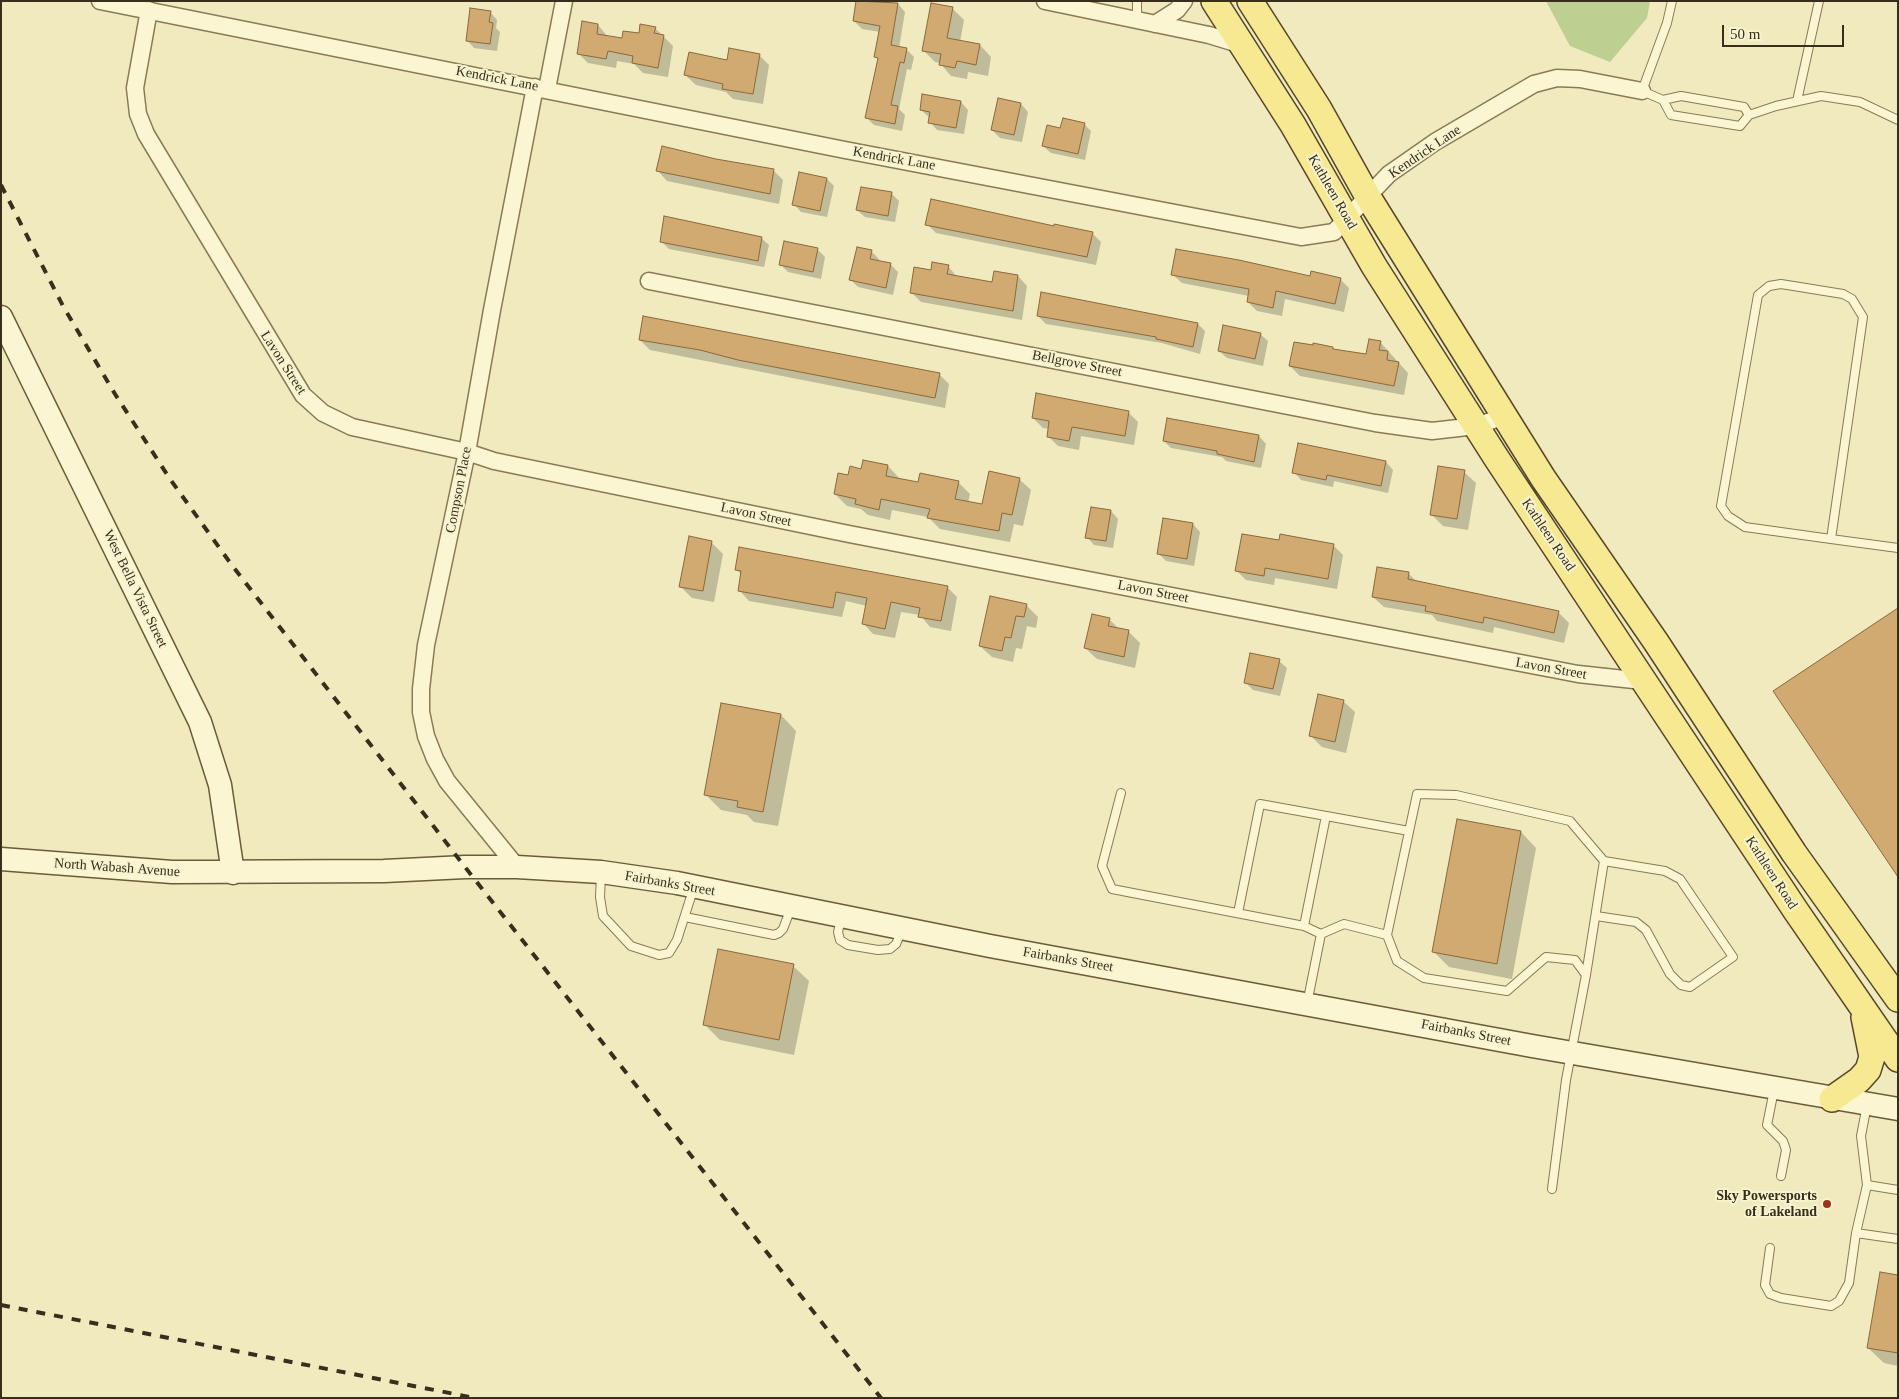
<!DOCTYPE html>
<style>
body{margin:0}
#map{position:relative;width:1899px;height:1399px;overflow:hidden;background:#f0eabe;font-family:"Times New Roman",serif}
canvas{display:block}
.frame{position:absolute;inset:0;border:2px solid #382e1b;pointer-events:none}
.scale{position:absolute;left:1722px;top:25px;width:122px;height:22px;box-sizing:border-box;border:2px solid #382e1b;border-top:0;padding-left:6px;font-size:15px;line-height:18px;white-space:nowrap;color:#382e1b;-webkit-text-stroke:4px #f7f3ce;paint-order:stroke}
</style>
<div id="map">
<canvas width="1899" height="1399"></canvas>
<div class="frame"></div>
<div class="scale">50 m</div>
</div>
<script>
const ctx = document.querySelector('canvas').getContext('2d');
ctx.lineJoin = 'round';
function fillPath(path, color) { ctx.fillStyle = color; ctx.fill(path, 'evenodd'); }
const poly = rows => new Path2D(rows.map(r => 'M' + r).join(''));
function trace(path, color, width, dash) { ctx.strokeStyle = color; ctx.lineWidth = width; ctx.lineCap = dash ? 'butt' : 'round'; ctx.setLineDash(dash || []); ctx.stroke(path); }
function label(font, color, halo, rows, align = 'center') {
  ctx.font = font + ' "Times New Roman",serif'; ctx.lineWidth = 4; ctx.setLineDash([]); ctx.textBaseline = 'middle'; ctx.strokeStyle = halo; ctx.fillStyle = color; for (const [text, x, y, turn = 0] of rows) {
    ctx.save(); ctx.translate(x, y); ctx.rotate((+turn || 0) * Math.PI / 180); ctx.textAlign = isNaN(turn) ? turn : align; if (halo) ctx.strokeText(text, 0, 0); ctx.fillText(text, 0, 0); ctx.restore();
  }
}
fillPath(poly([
 [1546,1,1650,1,1647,18,1610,62,1570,46]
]), '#bdcf91');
fillPath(poly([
 [858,1,881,1,898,4,905,12,899,48,906,49,914,57,911,70,907,69,899,109,905,115,902,131,874,125,867,118,879,60,875,56,880,32,862,29,854,21],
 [952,8,964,20,960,42,980,45,991,57,988,76,968,72,967,79,951,76,940,63,935,62,923,50],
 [490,12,497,20,496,28,500,32,497,51,474,48,467,40],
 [598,25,608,37,623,39,655,28,673,46,668,77,643,73,634,64,617,61,616,68,588,63,578,53],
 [759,55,769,65,763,104,733,99,726,92,696,85,685,75],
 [961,102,968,110,964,134,937,130,930,122,930,118,921,110],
 [1021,104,1028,112,1022,142,1000,138,992,130],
 [1084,124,1091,131,1085,160,1051,153,1043,146,1061,130],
 [716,160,773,170,783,180,779,204,667,181,658,171],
 [827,179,834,186,827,217,801,212,794,204],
 [891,193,899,201,895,222,865,217,857,210],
 [927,224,1055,228,1092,233,1101,242,1096,265,936,233],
 [761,238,769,245,764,267,669,249,661,241],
 [818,250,825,257,821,279,788,272,781,265],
 [872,252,879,259,879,262,890,264,898,272,893,295,858,287,851,280],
 [948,266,957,277,993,284,1018,276,1027,286,1022,320,921,302,911,292,932,272],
 [1172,274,1340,279,1349,288,1344,312,1285,299,1282,316,1257,311,1248,302,1249,296,1182,283],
 [1038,316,1198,324,1205,331,1200,354,1162,343,1046,324],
 [1260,334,1268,341,1263,366,1227,358,1219,351],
 [640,340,939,374,949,384,945,408,650,350],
 [1380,342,1408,373,1404,395,1300,376,1290,366,1314,347,1333,348,1335,350,1367,356],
 [1128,412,1138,422,1134,445,1081,436,1079,450,1058,446,1048,436,1049,429,1043,428,1033,418],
 [1259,436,1266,444,1261,468,1226,461,1222,457,1171,448,1164,441],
 [1299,444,1386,462,1393,470,1388,493,1334,481,1333,487,1301,480,1294,472],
 [864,461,888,466,899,478,899,480,919,484,958,482,970,494,968,503,983,506,1019,479,1031,490,1023,526,1014,524,1010,542,940,529,928,517,892,510,890,520,868,515,861,509,847,506,835,494,849,477,862,470],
 [1464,472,1476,483,1468,530,1443,526,1431,514],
 [1111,511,1118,519,1113,548,1094,545,1087,537],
 [1193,524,1200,532,1194,566,1166,561,1158,553],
 [711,542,723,554,714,602,692,598,681,587],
 [1280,542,1333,545,1343,555,1337,589,1275,578,1274,585,1246,580,1236,570],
 [736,569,947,587,957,597,951,631,930,627,920,615,901,612,895,638,873,634,863,623,867,606,846,601,842,617,749,601,739,590,742,575],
 [1408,573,1418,583,1558,612,1569,623,1564,643,1494,627,1493,633,1437,621,1432,615,1384,607,1373,597],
 [1026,605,1038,617,1036,628,1027,626,1022,649,1016,648,1013,662,992,657,980,646],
 [1109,619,1120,630,1129,632,1140,643,1135,668,1097,659,1085,648],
 [1279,661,1287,668,1280,696,1253,690,1246,683],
 [1343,701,1355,712,1346,753,1322,747,1311,736],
 [722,704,781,715,796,731,778,826,754,822,747,815,721,810,705,794],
 [1458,821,1521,832,1536,848,1512,979,1449,967,1434,952],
 [793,966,809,981,794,1055,720,1040,704,1024],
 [1898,1277,1898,1366,1884,1363,1868,1348]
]), '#0003');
const building = poly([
 [856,1,898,3,891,45,907,48,904,63,900,62,891,105,898,106,895,124,865,118,878,58,874,57,880,26,853,21,856,1],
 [931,3,953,7,947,38,980,44,976,65,957,61,955,68,939,65,941,54,922,51,931,3],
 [470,8,491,11,489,22,493,23,490,44,466,41,470,8],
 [582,21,598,24,597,34,622,38,623,31,639,33,640,24,656,27,654,33,664,35,658,68,632,63,633,56,608,51,606,59,577,54,582,21],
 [729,48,760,54,753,94,722,89,723,84,684,75,689,52,727,60,729,48],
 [922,94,961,101,956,128,928,123,930,112,920,110,922,94],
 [998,98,1021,103,1014,135,991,130,998,98],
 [1063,118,1085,123,1078,154,1042,146,1047,125,1060,128,1063,118],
 [662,146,716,159,774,169,770,194,656,171,662,146],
 [799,172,827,178,820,211,792,205,799,172],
 [861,187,892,192,888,216,856,210,861,187],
 [931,199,1054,226,1054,224,1093,232,1087,257,925,225,931,199],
 [664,216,762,237,758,261,660,242,664,216],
 [784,241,818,248,813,272,779,265,784,241],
 [857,247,872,250,870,259,891,263,886,288,849,280,857,247],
 [1176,249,1239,260,1310,276,1311,271,1341,278,1335,304,1276,291,1273,308,1247,302,1249,289,1171,275,1176,249],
 [932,262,949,265,947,274,992,282,994,271,1018,275,1013,311,910,293,914,267,931,270,932,262],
 [1041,292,1198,323,1193,347,1156,339,1156,337,1037,316,1041,292],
 [643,316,940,373,935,398,738,360,700,350,639,340,643,316],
 [1223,325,1261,333,1255,359,1218,351,1223,325],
 [1369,339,1381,341,1379,350,1388,351,1387,360,1399,362,1394,386,1289,366,1294,342,1313,345,1313,343,1333,347,1333,349,1366,354,1369,339],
 [1036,393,1129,411,1125,436,1072,427,1069,441,1047,437,1049,421,1032,418,1036,393],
 [1167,418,1259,435,1254,462,1217,454,1217,451,1163,441,1167,418],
 [1298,443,1386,461,1381,486,1327,475,1326,480,1292,473,1298,443],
 [863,460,888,465,886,476,918,482,920,473,959,481,955,499,982,504,989,471,1020,478,1012,515,1002,513,999,531,927,518,930,509,881,499,879,510,855,504,856,499,834,494,838,473,848,475,850,466,861,469,863,460],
 [1438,466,1465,470,1457,519,1430,515,1438,466],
 [1091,507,1111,510,1106,541,1085,538,1091,507],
 [1163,518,1193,523,1187,559,1157,554,1163,518],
 [1242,534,1279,540,1280,534,1334,544,1328,579,1265,568,1264,576,1235,571,1242,534],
 [689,536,712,541,703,591,679,587,689,536],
 [739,547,948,586,941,621,918,617,920,608,891,602,885,629,862,624,867,598,836,592,833,608,738,591,741,571,735,570,739,547],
 [1377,567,1409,572,1408,579,1559,611,1554,633,1484,617,1483,623,1425,611,1426,606,1372,597,1377,567],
 [990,596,1027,604,1024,617,1016,616,1011,638,1005,637,1002,651,979,646,990,596],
 [1898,608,1898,877,1773,691,1898,608],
 [1092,614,1110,618,1108,626,1129,630,1124,657,1084,648,1092,614],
 [1250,653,1280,659,1273,689,1244,683,1250,653],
 [1318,694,1344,700,1335,742,1309,736,1318,694],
 [721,703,781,714,763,812,737,807,738,801,704,795,721,703],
 [1457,819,1521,831,1497,964,1432,952,1457,819],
 [718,949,794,964,779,1040,703,1025,718,949],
 [1880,1272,1898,1275,1898,1353,1867,1348,1880,1272]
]);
fillPath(building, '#d1aa71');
trace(building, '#8a683a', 1);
const lane = poly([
 [1137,1,1137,20],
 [1663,100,1671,115,1740,126,1749,115,1744,107,1681,96,1663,100,1642,91,1667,23,1672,1],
 [1797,101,1819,1],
 [1749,115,1776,106,1821,96,1860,102,1898,120],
 [1831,539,1863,317,1852,299,1843,294,1781,284,1769,286,1758,295,1721,506,1728,516,1745,527,1831,539,1898,548],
 [1121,793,1102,866,1112,889,1304,926,1321,934,1344,924,1387,935,1397,961,1424,978,1507,991,1546,957,1575,960,1586,975,1566,1080,1552,1189],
 [601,874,600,897,603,916,631,946,659,955,669,953,677,940,694,887],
 [1238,913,1260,804,1409,831],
 [1596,916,1636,922,1646,930,1670,974,1681,985,1690,987,1733,957,1680,879,1665,871,1604,861],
 [685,917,774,935,779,933,783,929,791,908],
 [841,918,838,932,840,940,848,945,878,950,890,949,896,944,902,930],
 [1304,926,1326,816],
 [1387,935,1417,794,1456,795,1570,821,1604,861,1586,975],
 [1307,1004,1321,934],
 [1774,1090,1767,1125,1783,1141,1786,1150,1781,1176],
 [1867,1105,1861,1136,1867,1185,1856,1233,1898,1239],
 [1867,1185,1898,1190],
 [1770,1248,1765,1285,1770,1294,1781,1298,1831,1306,1839,1301,1849,1283,1856,1233]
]);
const street = poly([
 [100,1,845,150,1301,237,1334,232,1389,174,1435,142,1534,84,1557,78,1580,79,1642,91],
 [1045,1,1209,35,1242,45],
 [149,10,135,88,138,114,146,134,303,395,323,413,352,427,467,452,494,461,849,534,1578,674,1643,681],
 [1155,24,1177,10,1184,1],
 [547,89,564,1],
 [649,281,1375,423,1432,431,1476,426,1505,416],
 [517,867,447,781,435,759,426,736,421,712,421,689,426,645,467,452,492,310,535,87]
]);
const secondary = poly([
 [1,317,200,722,220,785,233,873],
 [1,859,172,872,384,871,465,867,517,867,601,872,677,883,990,946,1532,1046,1898,1109]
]);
const primary = poly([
 [1214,1,1293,125,1374,266,1497,459,1796,911,1898,1059],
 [1250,1,1319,109,1368,197,1543,478,1656,642,1794,853,1898,999],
 [1832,1099,1859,1080,1868,1070,1872,1057,1864,1017]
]);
trace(lane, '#8a7a55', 10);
trace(street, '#8a7a55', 19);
trace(secondary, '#6b5b39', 25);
trace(primary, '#57472a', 28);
trace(lane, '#fbf6d1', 8);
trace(street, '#fbf6d1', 16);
trace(secondary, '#fbf6d1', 22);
trace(primary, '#f7e992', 25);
trace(poly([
 [1,185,63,306,115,394,170,479,231,564,465,867,881,1398],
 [1,1305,475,1398]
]), '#382e1b', 4, [9, 9]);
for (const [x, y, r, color] of [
 [1827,1204,5,"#9c3622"]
]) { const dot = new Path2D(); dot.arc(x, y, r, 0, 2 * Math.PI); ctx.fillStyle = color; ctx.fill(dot); trace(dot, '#f7f3ce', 2); }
label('14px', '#382e1b', '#f7f3ce', [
 ["Kendrick Lane",497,79,11],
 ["Kendrick Lane",1425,152,-34],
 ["Kendrick Lane",894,159,10],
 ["Kathleen Road",1332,192,60],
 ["Lavon Street",283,363,57],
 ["Bellgrove Street",1077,364,11],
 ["Compson Place",459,490,-79],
 ["Lavon Street",756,515,12],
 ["Kathleen Road",1548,535,56],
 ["West Bella Vista Street",135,589,64],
 ["Lavon Street",1153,592,11],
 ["Lavon Street",1551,669,10],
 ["North Wabash Avenue",117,868,4],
 ["Kathleen Road",1771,873,57],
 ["Fairbanks Street",670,884,10],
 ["Fairbanks Street",1068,960,10],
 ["Fairbanks Street",1466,1033,11]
]);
label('bold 14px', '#382e1b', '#f7f3ce', [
 ["Sky Powersports",1817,1196],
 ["of Lakeland",1817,1212]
], 'right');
</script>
